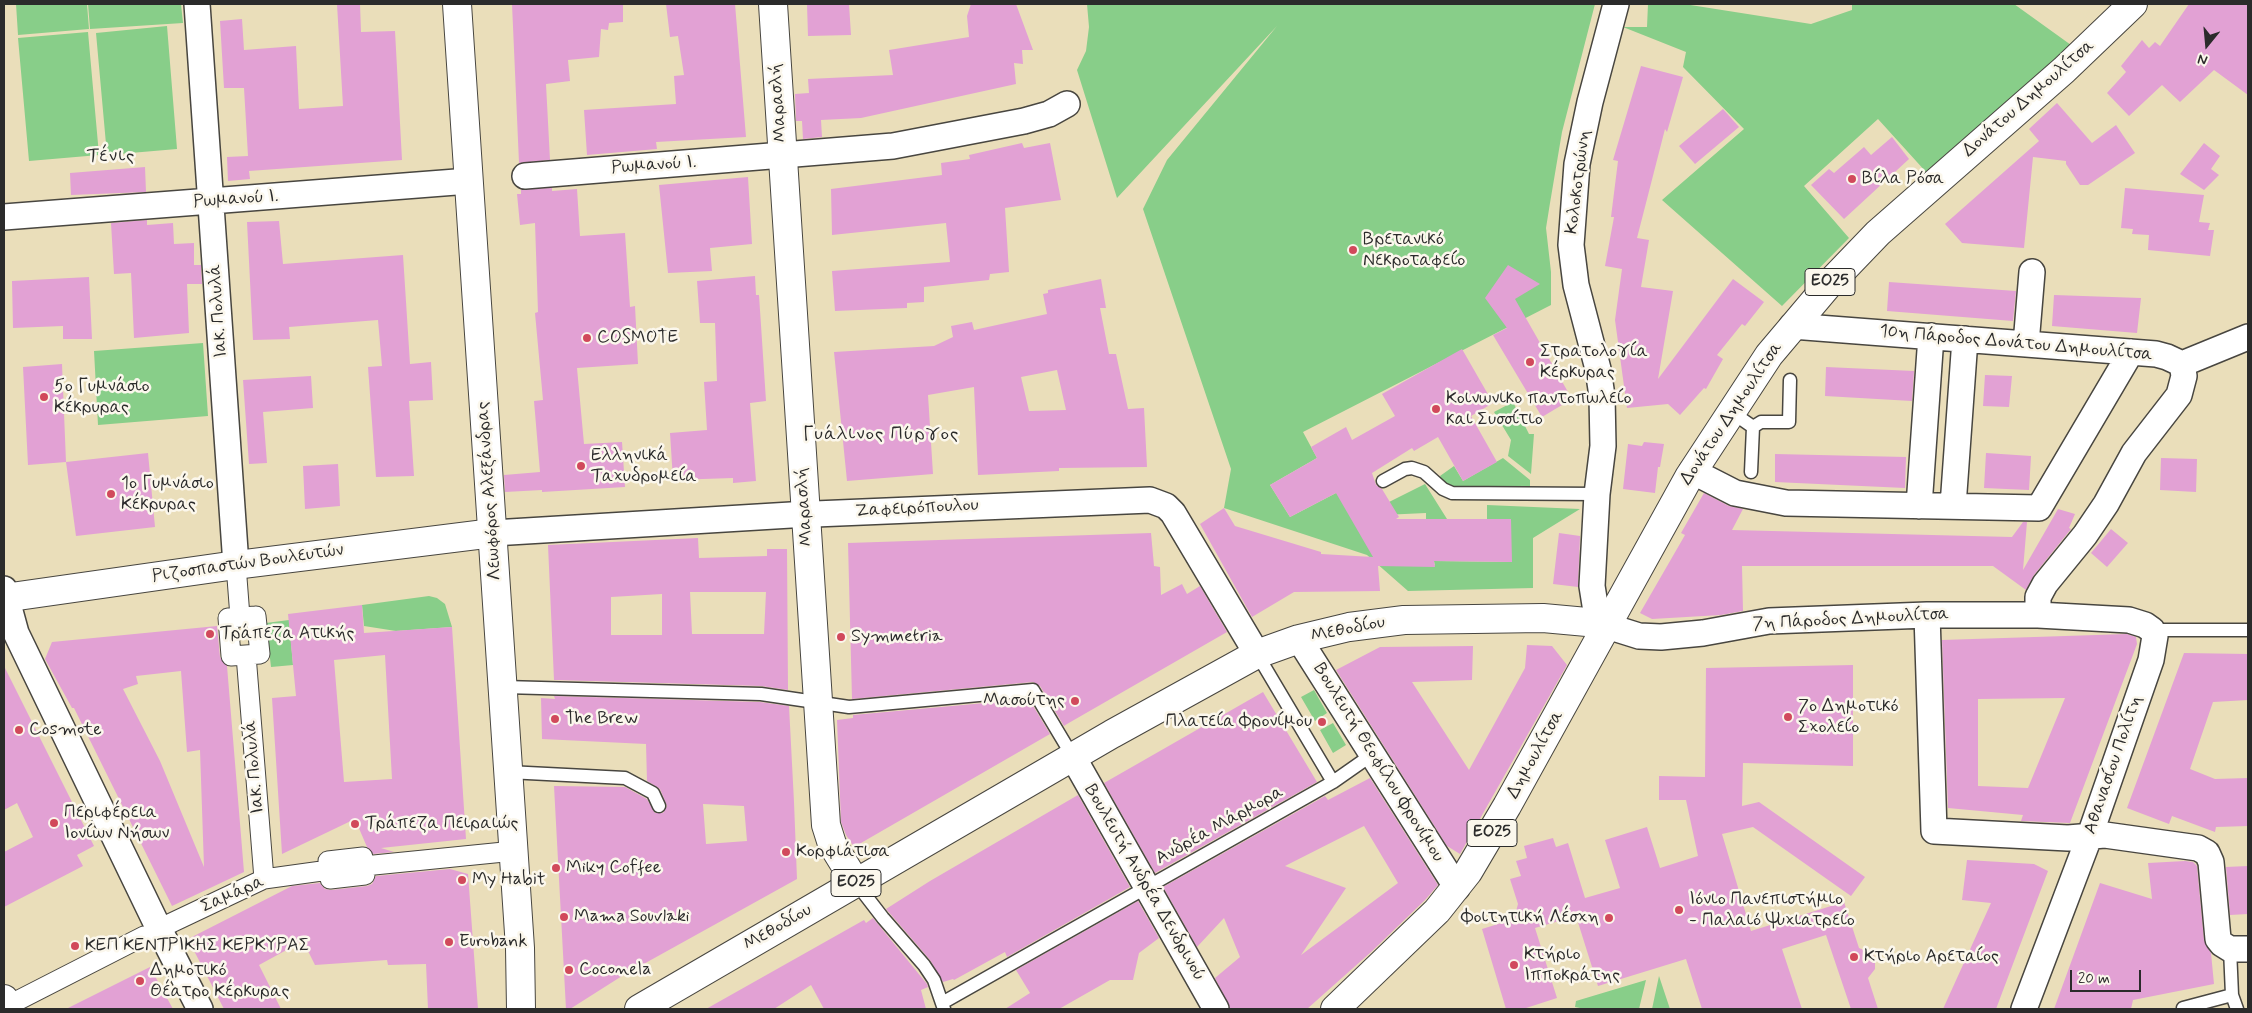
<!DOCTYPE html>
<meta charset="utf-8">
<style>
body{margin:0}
#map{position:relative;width:2252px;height:1013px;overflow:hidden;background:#eadeba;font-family:Mynerve,sans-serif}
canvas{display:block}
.frame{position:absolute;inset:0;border:5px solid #2b2b2b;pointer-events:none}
.north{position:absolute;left:2182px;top:20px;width:50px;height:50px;-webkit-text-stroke:4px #fbf7ec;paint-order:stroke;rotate:197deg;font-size:14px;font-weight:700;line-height:20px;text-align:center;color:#2b2b2b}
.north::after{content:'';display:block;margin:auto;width:18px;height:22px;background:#2b2b2b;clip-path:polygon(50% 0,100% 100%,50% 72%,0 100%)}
.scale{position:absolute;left:2070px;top:970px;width:71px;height:22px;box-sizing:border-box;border:2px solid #2b2b2b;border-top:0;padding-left:6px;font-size:15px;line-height:18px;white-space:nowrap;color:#2b2b2b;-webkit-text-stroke:4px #fbf7ec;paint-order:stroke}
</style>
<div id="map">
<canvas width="2252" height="1013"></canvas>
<div class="frame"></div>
<div class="north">N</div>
<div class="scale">20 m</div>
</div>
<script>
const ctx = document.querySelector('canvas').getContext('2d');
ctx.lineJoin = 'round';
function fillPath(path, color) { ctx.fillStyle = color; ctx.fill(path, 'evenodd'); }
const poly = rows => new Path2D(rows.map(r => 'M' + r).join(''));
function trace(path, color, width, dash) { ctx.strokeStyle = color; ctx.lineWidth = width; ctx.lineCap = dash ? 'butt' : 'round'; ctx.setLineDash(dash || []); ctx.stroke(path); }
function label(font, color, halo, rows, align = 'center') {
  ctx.font = font + ' Mynerve,sans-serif'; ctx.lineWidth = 5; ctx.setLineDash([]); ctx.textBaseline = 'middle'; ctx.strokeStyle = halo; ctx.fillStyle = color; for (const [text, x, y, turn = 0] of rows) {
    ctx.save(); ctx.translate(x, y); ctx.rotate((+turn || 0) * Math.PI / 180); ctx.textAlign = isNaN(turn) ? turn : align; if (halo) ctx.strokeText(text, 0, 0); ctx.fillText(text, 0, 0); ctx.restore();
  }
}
fillPath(poly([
 [16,4,87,4,89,29,18,35],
 [88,4,181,4,183,23,90,29],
 [1087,4,1595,4,1562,132,1550,203,1546,228,1551,272,1551,305,1303,432,1317,458,1270,485,1290,517,1336,493,1389,502,1425,484,1447,519,1426,519,1426,513,1383,515,1435,566,1434,561,1511,562,1511,519,1487,519,1487,505,1580,509,1533,538,1533,588,1408,591,1367,555,1224,508,1231,469,1143,209,1167,160,1277,26,1117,198,1077,70,1086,51,1089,27],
 [1648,4,1684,4,1811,24,1852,10,1852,4,2014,4,2071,45,1926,172,1878,119,1804,186,1849,238,1782,306,1662,200,1744,129,1683,67,1686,52,1623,27,1647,27],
 [167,26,177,149,107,155,96,33],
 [88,32,99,155,29,161,18,38],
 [203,343,208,416,98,425,94,351],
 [1513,402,1529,434,1534,434,1531,474,1508,456,1511,440,1494,412],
 [1503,458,1530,480,1530,486,1458,489,1444,483,1440,476,1454,466,1463,481],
 [429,596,437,598,445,604,452,627,396,631,364,626,362,605],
 [289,620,293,665,271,667,266,623],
 [1314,690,1327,713,1315,721,1301,697],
 [1333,723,1346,745,1333,753,1320,730],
 [1659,976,1670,1009,1652,1009],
 [1646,980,1639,1009,1585,1009,1575,1007,1576,1001]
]), '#88ce89');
fillPath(poly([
 [337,4,360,4,361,32,395,31,402,160,249,171,250,179,228,181,227,157,248,156,244,88,224,88,220,21,242,19,244,50,296,46,299,109,343,106],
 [512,4,623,4,623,22,609,23,608,30,601,29,599,57,568,60,570,81,546,84,550,160,519,163],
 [666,4,735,4,746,137,656,142,657,149,587,155,584,110,676,104,674,76,684,75,678,36,670,37],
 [807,4,849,4,851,35,808,36],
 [971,4,1016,4,1033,50,1022,50,1023,64,1014,63,1016,84,861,118,821,120,822,137,803,139,802,121,796,121,795,94,809,93,808,79,893,75,889,50,969,37,967,16],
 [2189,4,2248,4,2248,95,2214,70,2180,102,2162,85,2129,116,2107,93,2126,72,2121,66,2142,40,2149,48,2155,42,2160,46],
 [1641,66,1683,77,1667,132,1665,129,1637,238,1649,240,1641,287,1673,291,1658,379,1733,279,1764,302,1745,326,1742,324,1717,355,1723,359,1706,389,1704,388,1680,415,1668,404,1627,408,1615,320,1622,269,1605,266,1614,217,1611,217,1618,161,1613,160],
 [2057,103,2092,143,2116,125,2135,153,2088,185,2080,185,2066,164,2066,161,2033,157,2024,248,1962,243,1945,224,2039,141,2029,129],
 [1723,109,1739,127,1695,164,1679,146],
 [1892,137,1909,159,1844,219,1811,185,1829,169,1834,173,1864,147,1871,155],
 [1022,143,1024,148,1050,143,1061,200,1005,208,1009,272,990,274,989,280,924,287,924,302,907,303,907,308,835,311,832,271,950,262,946,223,832,235,831,189,942,175,941,163,970,159,969,155],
 [2204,143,2220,156,2211,169,2219,175,2204,190,2180,174],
 [145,167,146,192,71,195,70,173],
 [748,177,752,244,710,248,712,271,668,273,659,185],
 [552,188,552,191,577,189,580,236,625,233,630,307,635,306,638,364,577,368,584,444,622,442,625,487,542,492,542,490,505,492,504,475,540,472,534,401,543,400,535,313,538,312,535,223,520,225,517,194,521,194,521,189],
 [2125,188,2204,195,2199,222,2210,223,2208,230,2214,230,2210,256,2148,250,2149,235,2132,234,2133,229,2121,228],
 [147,220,147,225,173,223,174,244,194,243,194,265,201,265,202,284,187,284,189,333,134,338,131,273,114,274,111,223],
 [279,221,283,264,403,255,410,364,431,362,433,400,409,401,414,476,376,477,368,367,382,366,378,320,289,327,290,339,253,340,247,222],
 [1508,265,1540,284,1515,299,1572,399,1542,417,1493,335,1507,328,1485,298],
 [755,276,756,295,759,295,766,401,750,403,756,481,733,483,733,478,673,480,670,433,707,430,704,382,717,381,715,323,700,323,697,281],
 [89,277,92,339,63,339,63,326,13,328,12,281],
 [1101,279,1106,308,1100,308,1109,354,1116,354,1128,409,1144,408,1147,467,1059,468,1059,471,978,475,974,387,928,395,933,474,847,481,834,352,934,346,953,337,951,326,972,322,974,330,1047,314,1043,294,1048,293,1048,290],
 [1057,370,1066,410,1029,411,1021,377],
 [1889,282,2016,291,2013,321,1887,311],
 [2054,295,2141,298,2137,333,2052,326],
 [1462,349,1493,403,1471,416,1497,462,1463,481,1438,437,1414,451,1412,448,1372,473,1376,485,1382,489,1399,517,1396,519,1511,519,1512,562,1434,561,1435,567,1378,566,1380,591,1294,592,1252,617,1200,524,1224,508,1235,526,1321,552,1321,554,1373,557,1336,493,1290,517,1270,485,1317,458,1311,447,1346,427,1352,440,1395,416,1382,394],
 [62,364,66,462,28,465,23,367],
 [1826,367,1914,371,1912,401,1825,396],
 [1985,375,2012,376,2009,407,1983,406],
 [311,376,313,408,263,412,267,463,249,464,243,380],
 [1644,442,1664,444,1660,467,1658,467,1655,493,1623,489,1628,444,1642,446],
 [148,453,155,527,76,536,66,462],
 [1986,453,2031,456,2029,490,1984,488],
 [1775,454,1906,457,1905,488,1775,482],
 [2161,458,2197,459,2196,492,2160,490],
 [338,464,340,506,305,509,303,466],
 [1704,493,1729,506,1743,509,1732,530,2012,537,2023,522,2027,522,2023,570,2058,509,2075,514,2069,528,2071,529,2034,575,2026,590,1993,566,1742,566,1743,611,1721,615,1652,619,1640,613,1685,535,1681,533],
 [2111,529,2128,543,2107,567,2091,553],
 [1151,533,1154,566,1160,567,1161,595,1182,584,1187,594,1200,586,1227,632,1067,724,1064,726,1040,686,1033,682,852,699,848,543],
 [1559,533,1580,536,1578,587,1553,584],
 [698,538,699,558,767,556,767,549,787,549,788,690,761,686,554,680,548,545],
 [690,592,766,592,764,634,692,634],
 [662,594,662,635,611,635,611,597],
 [362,605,364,633,452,627,466,839,381,848,394,852,373,854,367,847,355,819,282,854,272,698,296,696,288,614],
 [385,655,392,779,344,782,334,660],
 [217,626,220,657,227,666,244,872,172,906,74,708,72,708,45,659,52,642],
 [181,671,187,752,200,750,204,867,160,761,123,689,138,684,136,676],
 [2127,634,2136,637,2137,644,2070,823,2021,821,2023,815,1948,808,1942,640],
 [2065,698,2028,788,1978,786,1978,699],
 [1527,645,1552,646,1567,665,1460,854,1447,846,1336,670,1380,647,1473,646,1472,680,1412,682,1469,770,1525,668],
 [2184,653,2248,654,2248,700,2213,702,2190,769,2215,779,2248,778,2248,826,2216,827,2215,832,2172,816,2169,824,2127,808],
 [1853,665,1853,766,1743,763,1742,806,1759,802,1865,877,1851,896,1753,827,1722,834,1751,931,1844,902,1859,948,1873,954,1875,959,1875,969,1868,978,1878,1009,1851,1009,1826,935,1782,949,1802,1009,1702,1009,1686,959,1598,986,1576,916,1535,928,1557,998,1523,1009,1506,1009,1482,929,1514,919,1518,904,1510,879,1521,876,1516,861,1527,858,1524,846,1553,838,1556,847,1568,843,1585,898,1620,888,1605,840,1647,827,1660,868,1698,856,1686,800,1659,800,1659,776,1705,777,1706,668],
 [4,666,94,846,77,855,83,866,4,907,4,852,33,837,17,803,4,810],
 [1263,692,1317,782,1155,873,1104,783],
 [554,696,760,702,789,706,794,802,797,879,622,976,570,1009,566,1009,554,786,625,787,647,799,655,813,663,813,667,806,660,789,647,781,646,744,542,739,541,698,555,699],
 [703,804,744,806,747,841,706,844],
 [1029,699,1050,734,854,847,846,835,841,822,837,720,853,718,853,715],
 [1370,778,1438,885,1425,900,1371,952,1307,1009,1230,1009,1215,978,1240,957,1224,918,1197,947,1163,887,1325,796,1328,800],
 [1364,826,1398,883,1301,955,1346,888,1285,866],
 [1078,795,1130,887,1007,957,1005,952,954,980,953,979,943,982,930,960,886,909,930,881],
 [1967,860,2034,864,2048,871,1996,1009,1943,1009,1991,903,1962,900],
 [2185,861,2193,862,2197,866,2204,940,2211,953,2214,984,2133,1000,2131,1009,2054,1009,2100,883,2152,899,2148,863],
 [2248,866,2248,914,2230,915,2226,867],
 [450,869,468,874,478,1009,428,1009,426,964,388,965,387,960,315,965,303,941,259,965,281,1009,224,1009,188,939,292,886,320,883,325,889,331,890,367,886,372,884,376,876],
 [1138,901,1159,938,1139,953,1133,980,1110,980,1059,1009,1005,1009,1030,993,1016,970],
 [873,918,927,984,928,987,921,990,926,1009,824,1009,811,985,774,1009,706,1009,864,920,866,923],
 [150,967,173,1009,66,1009]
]), '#e2a1d4');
const service = poly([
 [1730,411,1753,427,1751,472],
 [1753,427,1761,422,1789,422,1790,380],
 [1383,481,1405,469,1412,468,1424,472,1443,489,1452,493,1597,494],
 [2152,630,2248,630],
 [1257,654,1333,782],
 [504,687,761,694,849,707,1033,690,1073,757],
 [508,772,625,778,653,793,659,806],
 [856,883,883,918,924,965,934,980,944,1009],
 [2230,949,2232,995,2237,1009],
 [942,1003,1333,782,1373,754],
 [2183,1008,2232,995]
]);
const pedestrian = poly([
 [236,565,240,617],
 [256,616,260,654,231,656,228,618,256,616],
 [246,655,264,879],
 [363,857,365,875,330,879,328,861,363,857],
 [364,866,514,851],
 [169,924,264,879,329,870],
 [7,1006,144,936]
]);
const minor = poly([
 [197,4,236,565],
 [1616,4,1590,102,1577,164,1571,245,1576,285,1598,369,1602,396,1603,446,1597,494,1592,586,1595,605,1607,626,1639,636,1661,637,1703,633,1769,621,1927,615,2038,615,2129,620,2145,625,2152,630,2155,636,2151,660,2090,835,2024,1009],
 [525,176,893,146,1024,121,1049,114,1067,104],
 [4,217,469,181],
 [1792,326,2156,354,2167,357,2182,364,2184,376,2179,395,2134,453,2106,504,2085,535,2045,584,2038,597,2038,615],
 [2026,344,2032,272],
 [2182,364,2248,337],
 [1692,471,1735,493,1786,503,2039,508,2131,352],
 [1919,506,1931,336],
 [1953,506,1965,339],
 [493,533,791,515,1150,500,1166,506,1173,513,1257,654],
 [4,589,16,633,159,929,200,1009],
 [1927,615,1934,831,2068,838,2105,835,2198,848,2207,853,2211,862,2218,939,2222,944,2230,949,2248,949],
 [1299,639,1457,888],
 [1073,757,1216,1009]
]);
const tertiary = poly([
 [773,4,826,825,832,844,856,883],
 [4,598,236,565,493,533],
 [4,999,9,1009]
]);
const secondary = poly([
 [457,4,520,948,521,1009]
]);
const primary = poly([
 [639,1009,1112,734,1257,654,1299,639,1349,627,1404,620,1543,618,1587,622,1607,626],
 [1335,1009,1437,911,1468,872,1507,806,1689,477,1769,355,1829,284,1878,233,2064,70,2133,4]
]);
trace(service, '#484640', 15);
trace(pedestrian, '#484640', 21);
trace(minor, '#484640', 28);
trace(tertiary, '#484640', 30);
trace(secondary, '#484640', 30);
trace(primary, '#484640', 30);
trace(service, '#fff', 12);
trace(pedestrian, '#fff', 19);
trace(minor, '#fff', 25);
trace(tertiary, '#fff', 28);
trace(secondary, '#fff', 28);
trace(primary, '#fff', 28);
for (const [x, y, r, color] of [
 [1852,179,5,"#d1495b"],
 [1353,250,5,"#d1495b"],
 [587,338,5,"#d1495b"],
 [1530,362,5,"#d1495b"],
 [44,397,5,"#d1495b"],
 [1436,409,5,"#d1495b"],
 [581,466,5,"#d1495b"],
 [111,494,5,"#d1495b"],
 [210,634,5,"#d1495b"],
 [841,637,5,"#d1495b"],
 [1075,701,5,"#d1495b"],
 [1788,717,5,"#d1495b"],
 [555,719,5,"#d1495b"],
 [1322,722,5,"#d1495b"],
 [19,730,5,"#d1495b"],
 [54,823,5,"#d1495b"],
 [355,824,5,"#d1495b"],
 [786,852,5,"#d1495b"],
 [556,868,5,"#d1495b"],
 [462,880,5,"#d1495b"],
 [1679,910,5,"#d1495b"],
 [564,917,5,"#d1495b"],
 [1609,918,5,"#d1495b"],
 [449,942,5,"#d1495b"],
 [75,946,5,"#d1495b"],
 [1854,957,5,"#d1495b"],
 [1514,965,5,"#d1495b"],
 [569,970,5,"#d1495b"],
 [140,981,5,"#d1495b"]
]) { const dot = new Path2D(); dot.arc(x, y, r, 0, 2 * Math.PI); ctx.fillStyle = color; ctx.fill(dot); trace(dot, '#fbf7ec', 2); }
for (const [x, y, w] of [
 [1830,282,50],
 [1492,833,50],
 [856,883,50]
]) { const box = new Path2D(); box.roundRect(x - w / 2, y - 13.5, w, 27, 4); ctx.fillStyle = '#fbf7ec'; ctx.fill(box); trace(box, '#2b2b2b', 1); }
label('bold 16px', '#2b2b2b', null, [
 ["ΕΟ25",1830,282],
 ["ΕΟ25",1492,833],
 ["ΕΟ25",856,883]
]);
label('18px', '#2b2b2b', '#fbf7ec', [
 ["Δονάτου Δημουλίτσα",2029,99,-41],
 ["Μαρασλή",779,103,-94],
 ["Ρωμανού Ι.",654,166,-4],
 ["Κολοκοτρώνη",1579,182,-83],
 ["Ρωμανού Ι.",236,200,-4],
 ["Ιακ. Πολυλά",219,311,-94],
 ["10η Πάροδος Δονάτου Δημουλίτσα",2016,344,5],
 ["Δονάτου Δημουλίτσα",1732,414,-56],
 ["Λεωφόρος Αλεξάνδρας",490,491,-94],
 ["Μαρασλή",805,507,-94],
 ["Ζαφειρόπουλου",917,509,-3],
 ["Ριζοσπαστών Βουλευτών",248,564,-8],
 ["7η Πάροδος Δημουλίτσα",1851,620,-3],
 ["Μεθοδίου",1348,630,-11],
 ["Δημουλίτσα",1536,755,-61],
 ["Βουλευτή Θεοφίλου Φρονίμου",1378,763,58],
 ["Αθανασίου Πολίτη",2114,765,-71],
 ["Ιακ. Πολυλά",255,767,-95],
 ["Ανδρέα Μάρμορα",1220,826,-29],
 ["Βουλευτή Ανδρέα Δενδρινού",1144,883,60],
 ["Σαμάρα",233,895,-24],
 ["Μεθοδίου",778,928,-30]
]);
label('18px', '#2b2b2b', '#fbf7ec', [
 ["Βίλα Ρόσα",1862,179],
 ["Βρετανικό",1363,240],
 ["Νεκροταφείο",1363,261],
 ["COSMOTE",597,338],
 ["Στρατολογία",1540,352],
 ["Κέρκυρας",1540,373],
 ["5ο Γυμνάσιο",54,387],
 ["Κέκρυρας",54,408],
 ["Κοινωνικο παντοπωλείο",1446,399],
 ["και Συσσίτιο",1446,420],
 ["Ελληνικά",591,456],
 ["Ταχυδρομεία",591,477],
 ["1ο Γυμνάσιο",121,484],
 ["Κέκρυρας",121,505],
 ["Τράπεζα Ατικής",220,634],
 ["Symmetria",851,637],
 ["Μασούτης",1065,701,"right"],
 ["7ο Δημοτικό",1798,707],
 ["Σχολείο",1798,728],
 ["The Brew",565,719],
 ["Πλατεία Φρονίμου",1312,722,"right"],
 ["Cosmote",29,730],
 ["Περιφέρεια",64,813],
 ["Ιονίων Νήσων",64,834],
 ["Τράπεζα Πειραιώς",365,824],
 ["Κορφιάτισα",796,852],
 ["Miky Coffee",566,868],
 ["My Habit",472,880],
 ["Ιόνιο Πανεπιστήμιο",1689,900],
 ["- Παλαιό Ψυχιατρείο",1689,921],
 ["Mama Souvlaki",574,917],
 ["Φοιτητική Λέσχη",1599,918,"right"],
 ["Eurobank",459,942],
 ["ΚΕΠ ΚΕΝΤΡΙΚΗΣ ΚΕΡΚΥΡΑΣ",85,946],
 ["Κτήριο",1524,955],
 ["Ιπποκράτης",1524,976],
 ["Κτήριο Αρεταίος",1864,957],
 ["Coconela",579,970],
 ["Δημοτικό",150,971],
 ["Θέατρο Κέρκυρας",150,992]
], 'left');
ctx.letterSpacing = '1px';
label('19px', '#2b2b2b', '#fbf7ec', [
 ["Τένις",111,157],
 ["Γυάλινος Πύργος",881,435]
]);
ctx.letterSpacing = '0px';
</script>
